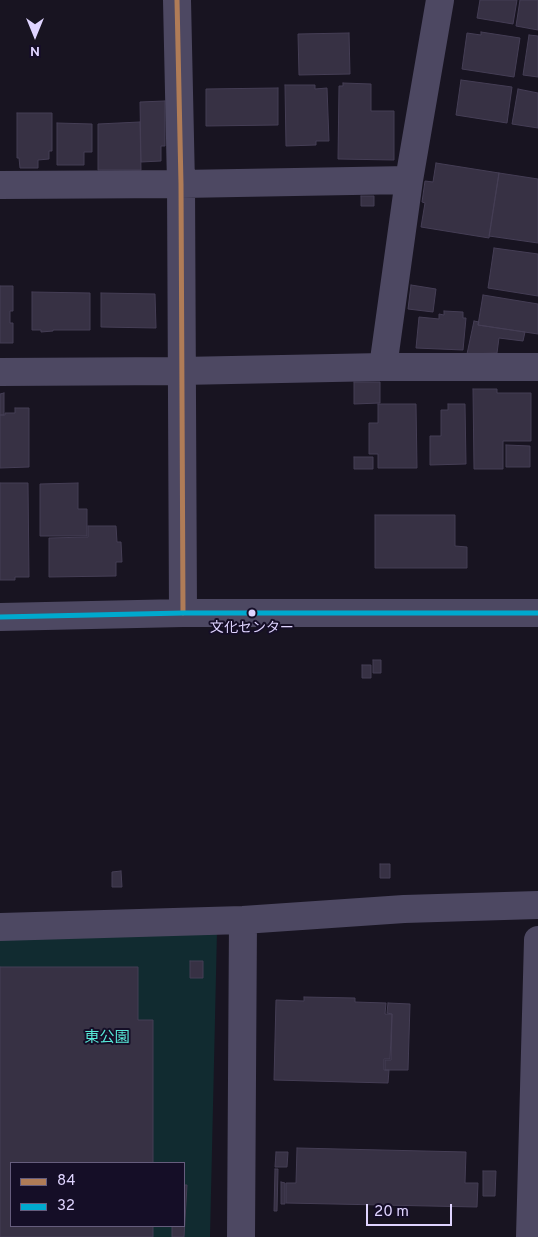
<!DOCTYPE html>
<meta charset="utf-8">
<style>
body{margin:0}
#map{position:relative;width:538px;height:1237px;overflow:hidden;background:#181421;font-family:Overpass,sans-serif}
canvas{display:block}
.legend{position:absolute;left:10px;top:1162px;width:175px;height:65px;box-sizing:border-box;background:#150e27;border:1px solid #665d7d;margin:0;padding:6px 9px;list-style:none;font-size:15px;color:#dfd4ff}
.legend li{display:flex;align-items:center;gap:10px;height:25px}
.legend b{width:25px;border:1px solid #665d7d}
.north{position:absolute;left:10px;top:10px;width:50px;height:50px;-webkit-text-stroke:4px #150e27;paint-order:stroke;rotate:180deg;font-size:14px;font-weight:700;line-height:20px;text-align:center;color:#dfd4ff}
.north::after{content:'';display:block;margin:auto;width:18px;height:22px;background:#dfd4ff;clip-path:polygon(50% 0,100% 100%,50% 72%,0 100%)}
.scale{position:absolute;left:366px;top:1204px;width:86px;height:22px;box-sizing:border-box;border:2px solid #dfd4ff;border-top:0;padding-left:6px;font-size:15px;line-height:18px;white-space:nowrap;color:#dfd4ff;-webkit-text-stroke:4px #150e27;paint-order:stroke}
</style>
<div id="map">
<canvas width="538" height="1237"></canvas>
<ul class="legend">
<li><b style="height:6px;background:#b07c57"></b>84</li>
<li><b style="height:6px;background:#00a9ce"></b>32</li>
</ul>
<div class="north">N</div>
<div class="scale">20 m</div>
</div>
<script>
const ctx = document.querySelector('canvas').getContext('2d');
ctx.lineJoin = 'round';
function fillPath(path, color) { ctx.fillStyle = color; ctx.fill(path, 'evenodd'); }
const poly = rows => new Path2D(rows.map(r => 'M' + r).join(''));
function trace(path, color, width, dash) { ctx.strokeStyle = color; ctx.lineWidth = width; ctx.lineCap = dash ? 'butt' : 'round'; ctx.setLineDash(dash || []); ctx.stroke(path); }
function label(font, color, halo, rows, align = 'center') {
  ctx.font = font + ' Overpass,"Noto Sans JP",sans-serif'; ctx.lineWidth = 4; ctx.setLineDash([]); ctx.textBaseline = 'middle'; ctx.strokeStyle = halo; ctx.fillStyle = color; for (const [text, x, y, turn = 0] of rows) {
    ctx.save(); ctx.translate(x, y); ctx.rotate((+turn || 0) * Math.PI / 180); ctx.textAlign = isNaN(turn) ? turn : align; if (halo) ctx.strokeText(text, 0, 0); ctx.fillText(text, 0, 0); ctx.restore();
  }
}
fillPath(poly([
 [0,931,217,931,210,1237,0,1237],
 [11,1163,184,1163,184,1226,11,1226]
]), '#112b30');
const building = poly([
 [480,0,517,0,513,24,477,18,480,0],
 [520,0,538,0,538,30,516,26,520,0],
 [481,32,520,38,514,77,462,69,467,33,481,35,481,32],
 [349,33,350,74,299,75,298,34,349,33],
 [529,35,538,36,538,77,523,75,529,35],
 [461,80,512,87,507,123,456,115,461,80],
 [343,83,371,84,371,111,394,111,394,160,338,159,339,86,343,86,343,83],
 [285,85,315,85,315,89,327,88,329,141,316,141,316,145,286,146,285,85],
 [278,88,278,125,206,126,206,89,278,88],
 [518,89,538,93,538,128,512,124,518,89],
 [165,101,165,146,161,146,161,161,141,162,140,102,165,101],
 [17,113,52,113,52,151,49,151,49,159,38,160,38,168,20,168,19,158,17,158,17,113],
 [140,122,141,170,98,170,98,124,140,122],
 [57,123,92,124,92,152,84,152,84,165,57,165,57,123],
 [436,163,499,173,489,238,421,227,425,203,422,202,425,181,433,182,436,163],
 [499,173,538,179,538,243,489,236,499,173],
 [361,196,374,196,374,206,361,206,361,196],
 [494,248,538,254,538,296,488,288,494,248],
 [411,285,436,289,433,312,408,309,411,285],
 [0,286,13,286,13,311,10,311,10,323,13,323,13,343,0,343,0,286],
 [32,292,90,293,90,330,53,330,53,331,41,332,41,330,32,330,32,292],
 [101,293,155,294,156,328,101,327,101,293],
 [483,295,538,304,538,334,478,325,483,295],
 [444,311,463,312,463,318,466,318,463,350,416,348,419,317,439,319,439,314,444,315,444,311],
 [474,321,479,322,478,325,525,332,523,341,499,338,497,353,467,354,474,321],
 [354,382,380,382,380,403,354,404,354,382],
 [473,389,497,389,497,393,531,393,531,441,503,441,503,469,474,469,473,389],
 [4,393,4,415,0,415,0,394,4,393],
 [378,404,416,404,417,468,378,468,378,454,369,454,369,423,378,423,378,404],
 [448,404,465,404,466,464,430,465,430,436,441,436,441,410,448,410,448,404],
 [15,408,29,408,29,467,0,468,0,415,5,415,5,413,15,413,15,408],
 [506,445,530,446,530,467,506,467,506,445],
 [354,457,373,457,373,469,354,469,354,457],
 [0,483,28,483,29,577,15,577,15,580,0,580,0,483],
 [78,483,78,509,87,509,87,536,40,536,40,484,78,483],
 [375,515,455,515,455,546,467,547,467,568,375,568,375,515],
 [88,526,116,526,117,542,121,542,122,562,116,562,116,576,49,577,49,538,88,537,88,526],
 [373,660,381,660,381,673,373,673,373,660],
 [362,665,371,665,371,678,362,678,362,665],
 [380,864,390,864,390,878,380,878,380,864],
 [121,871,122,887,112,887,112,872,121,871],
 [190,961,203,961,203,978,190,978,190,961],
 [0,967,138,967,138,1020,153,1020,153,1163,11,1163,11,1226,153,1226,153,1237,0,1237,0,967],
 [304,997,355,998,355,1002,386,1003,385,1014,392,1014,390,1059,384,1059,384,1070,389,1070,388,1083,274,1080,276,1000,304,1001,304,997],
 [388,1003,410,1004,408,1070,385,1070,385,1060,391,1060,392,1014,387,1013,388,1003],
 [297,1148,466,1152,465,1183,478,1183,477,1207,286,1203,286,1183,296,1183,297,1148],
 [276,1152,288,1152,287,1167,275,1167,276,1152],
 [275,1169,278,1169,277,1211,274,1211,275,1169],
 [483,1171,496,1171,495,1196,483,1196,483,1171],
 [281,1182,285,1183,285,1204,281,1204,281,1182],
 [184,1185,187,1185,184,1237,172,1237,172,1226,184,1226,184,1185]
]);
fillPath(building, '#373144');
trace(building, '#453e55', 1);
trace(poly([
 [177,0,181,184,183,613],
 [0,185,181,184,409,180],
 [383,367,409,180,440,0],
 [0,372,181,371,383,367,538,367],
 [0,617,183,613,538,613],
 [0,927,243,920,404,909,538,905],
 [241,1237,243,920],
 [530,1237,538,940]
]), '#4d4862', 28);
trace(poly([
 [177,0,181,184,183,613]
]), '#b07c57', 5);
trace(poly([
 [0,617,183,613,538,613]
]), '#00a9ce', 5);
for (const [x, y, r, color] of [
 [252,613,4.5,"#dfd4ff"]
]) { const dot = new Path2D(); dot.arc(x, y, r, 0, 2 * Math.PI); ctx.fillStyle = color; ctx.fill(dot); trace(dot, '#150e27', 2); }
label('14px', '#dfd4ff', '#150e27', [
 ["文化センター",252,629]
]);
label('15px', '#57e8d7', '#150e27', [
 ["東公園",107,1039]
]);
</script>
